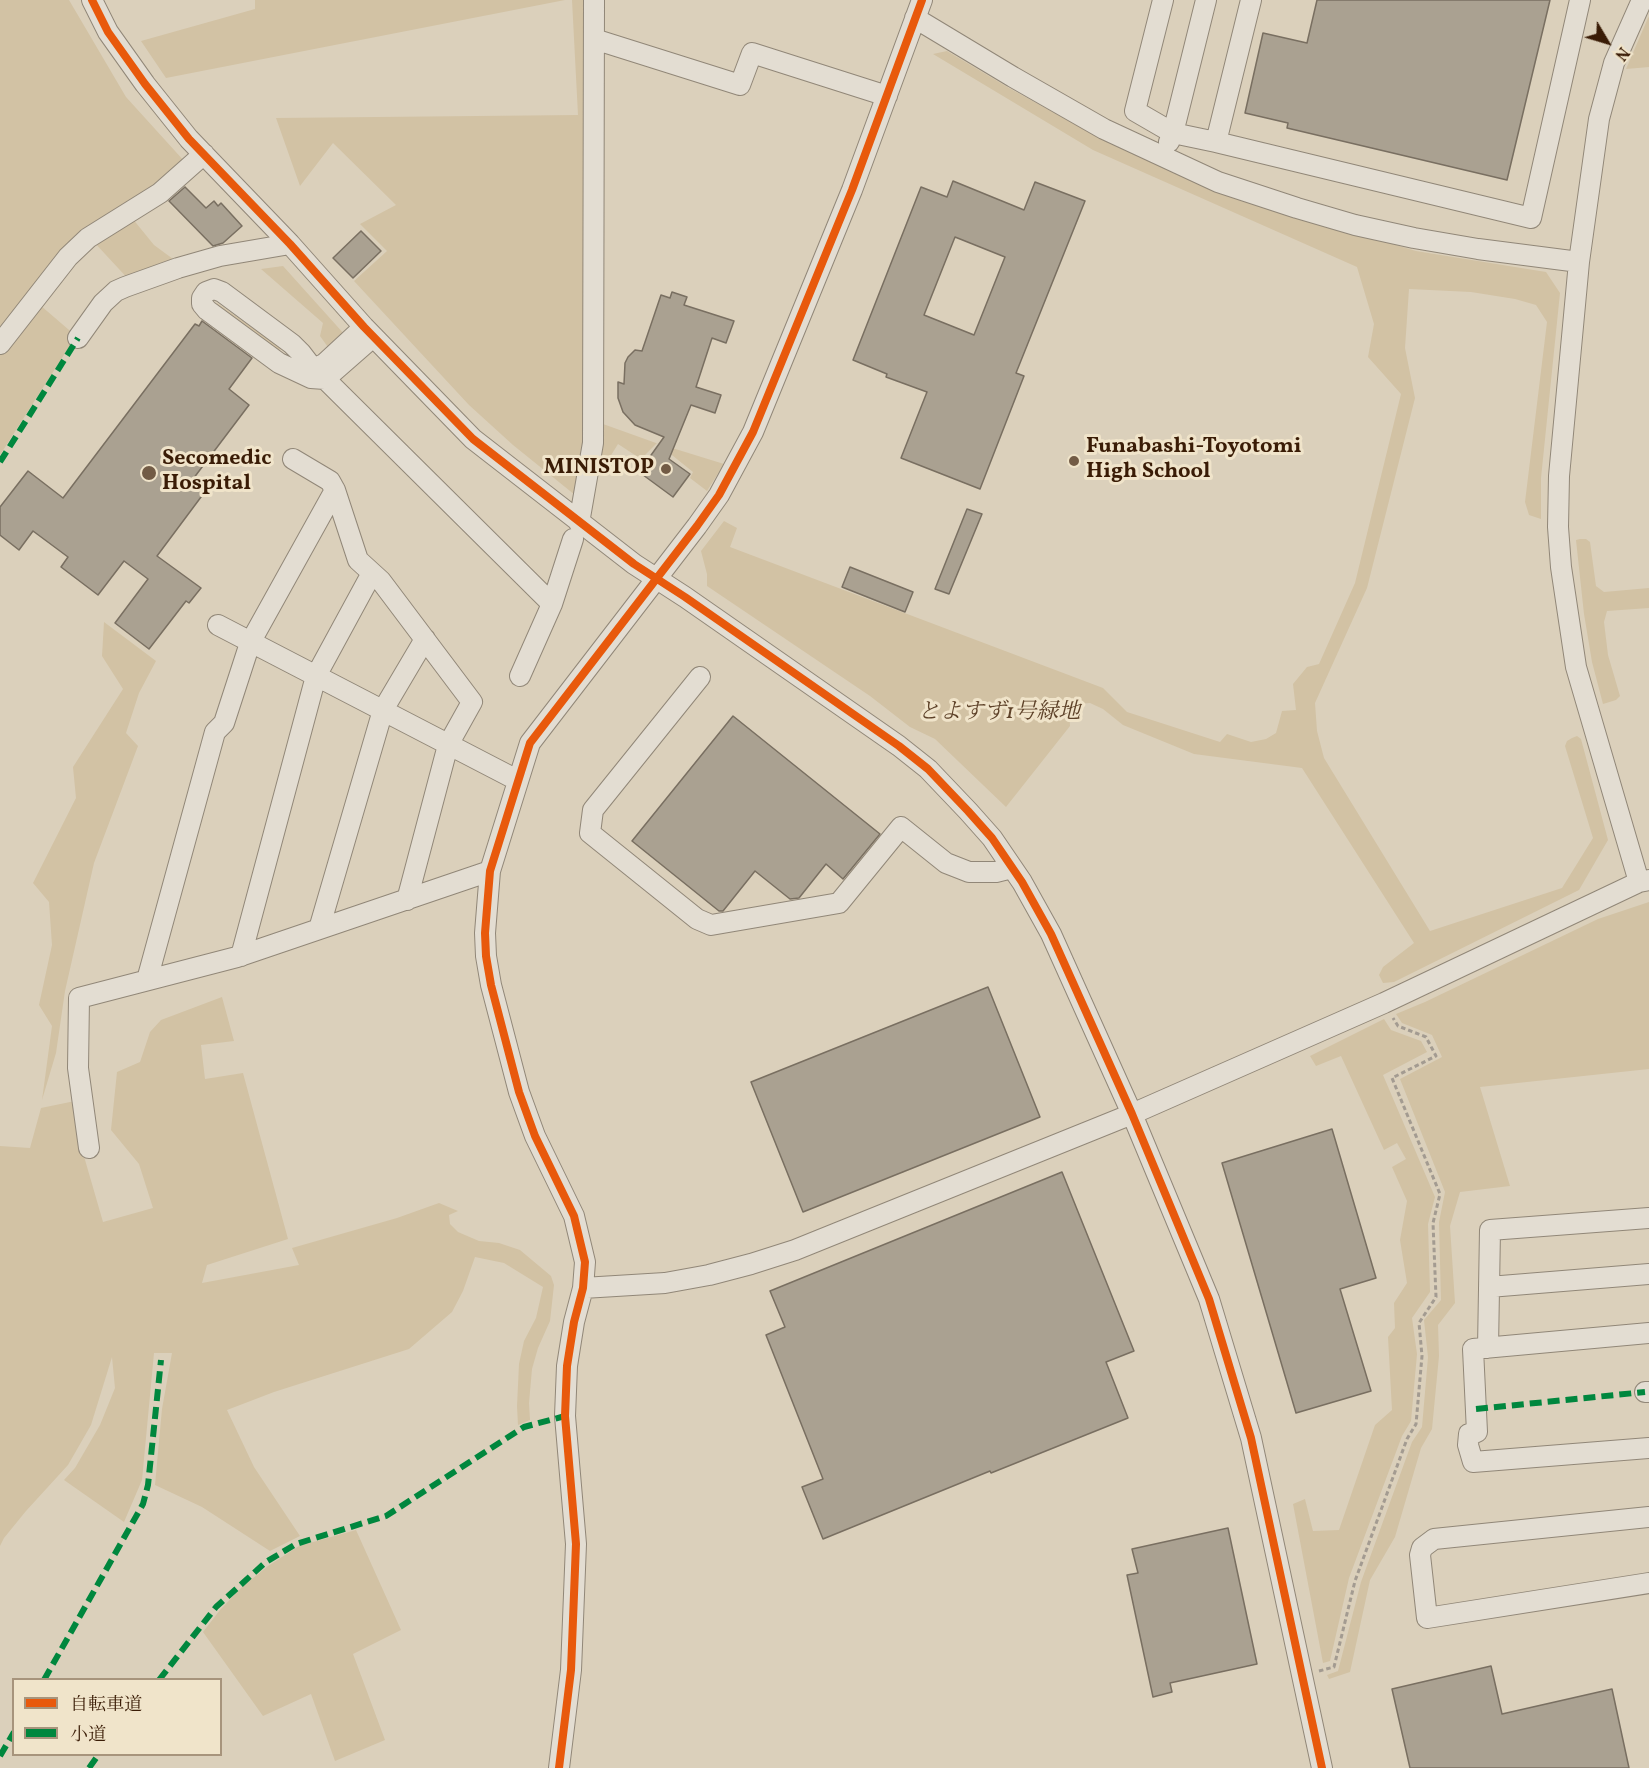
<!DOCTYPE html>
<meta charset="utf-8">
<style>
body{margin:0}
#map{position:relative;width:1649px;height:1768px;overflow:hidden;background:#dbd0bb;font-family:Vollkorn,"Noto Serif JP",serif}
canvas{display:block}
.legend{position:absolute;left:12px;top:1678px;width:210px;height:78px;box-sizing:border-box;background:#f0e4ca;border:2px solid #a7947c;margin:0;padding:8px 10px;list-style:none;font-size:18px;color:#3a1c06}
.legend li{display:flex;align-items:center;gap:12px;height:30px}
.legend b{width:30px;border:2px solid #a7947c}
.north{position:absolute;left:1577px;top:12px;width:60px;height:60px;-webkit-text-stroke:4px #f0e4ca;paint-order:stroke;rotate:128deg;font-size:16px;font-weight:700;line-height:24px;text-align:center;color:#3a1c06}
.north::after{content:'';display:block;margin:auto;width:21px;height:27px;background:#3a1c06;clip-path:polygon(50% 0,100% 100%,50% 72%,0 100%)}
</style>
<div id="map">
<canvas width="1649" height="1768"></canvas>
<ul class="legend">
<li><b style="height:8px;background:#e8590c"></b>自転車道</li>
<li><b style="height:8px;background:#00873e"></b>小道</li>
</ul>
<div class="north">N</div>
</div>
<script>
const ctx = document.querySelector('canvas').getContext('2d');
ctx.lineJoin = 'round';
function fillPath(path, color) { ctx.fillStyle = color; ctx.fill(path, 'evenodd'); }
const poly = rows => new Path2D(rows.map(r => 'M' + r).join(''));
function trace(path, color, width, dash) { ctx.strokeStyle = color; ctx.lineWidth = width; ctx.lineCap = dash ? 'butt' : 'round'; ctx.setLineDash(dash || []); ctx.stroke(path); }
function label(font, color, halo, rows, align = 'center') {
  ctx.font = font + ' Vollkorn,"Noto Serif JP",serif'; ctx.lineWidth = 6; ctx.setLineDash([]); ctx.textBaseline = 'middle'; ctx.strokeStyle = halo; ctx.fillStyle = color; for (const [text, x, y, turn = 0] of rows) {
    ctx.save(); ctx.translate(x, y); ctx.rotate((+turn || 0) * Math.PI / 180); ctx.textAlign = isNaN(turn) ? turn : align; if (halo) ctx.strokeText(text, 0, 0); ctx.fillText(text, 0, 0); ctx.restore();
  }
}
fillPath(poly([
 [0,0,69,0,126,97,185,162,111,217,0,336],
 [255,0,565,0,166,78,141,41,255,9],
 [572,0,589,0,585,441,575,495,513,445,469,405,354,281,387,251,360,224,396,205,333,143,300,186,276,118,578,115],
 [1649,17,1649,67,1626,69,1648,18],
 [947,51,1009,88,1098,137,1216,191,1416,251,1546,272,1560,293,1541,478,1541,519,1529,515,1525,502,1547,322,1536,305,1515,299,1471,292,1409,289,1405,348,1415,398,1367,588,1315,703,1317,731,1324,758,1430,931,1562,888,1593,838,1565,746,1567,741,1572,738,1577,736,1581,739,1608,840,1579,890,1394,982,1383,983,1379,975,1383,967,1414,943,1302,768,1194,754,1123,725,1103,709,1090,703,1078,704,1069,711,1070,726,1006,807,935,739,910,727,870,696,707,586,707,574,701,551,724,521,737,528,730,547,1103,688,1127,712,1220,742,1227,734,1251,742,1266,739,1276,733,1282,711,1296,710,1293,684,1307,667,1319,664,1355,583,1401,394,1368,357,1374,324,1357,267,1093,150,933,54],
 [132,218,154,245,173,259,173,263,131,282,93,241],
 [283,266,345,335,330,350,320,336,323,323,261,269],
 [217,303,280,347,281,349,277,351,215,306],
 [40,305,76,336,0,455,0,352],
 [603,424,656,443,724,464,707,491,690,478,693,472,657,443,641,459,618,444,600,473],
 [1580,539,1586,539,1590,542,1596,586,1604,592,1649,588,1649,608,1607,611,1604,622,1608,655,1620,696,1616,700,1603,704,1592,662,1584,614,1576,540],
 [104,622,156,661,139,693,126,733,138,746,94,863,65,991,56,1053,42,1100,52,1026,39,1005,52,945,49,902,33,883,76,798,73,767,123,689,102,656],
 [1649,902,1649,1069,1480,1087,1510,1186,1460,1192,1450,1226,1455,1303,1438,1325,1439,1356,1432,1429,1421,1448,1395,1537,1370,1580,1350,1672,1329,1679,1327,1675,1338,1671,1361,1582,1412,1442,1422,1427,1428,1357,1424,1320,1441,1300,1439,1222,1445,1192,1400,1079,1442,1057,1432,1035,1402,1023,1396,1014,1425,1002,1598,919],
 [222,997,234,1041,201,1045,205,1079,243,1073,288,1239,207,1265,202,1283,299,1265,292,1248,397,1218,439,1203,458,1211,449,1215,450,1224,458,1232,479,1241,499,1243,520,1250,551,1276,554,1285,550,1321,538,1348,532,1369,529,1403,530,1420,518,1425,517,1406,519,1364,524,1341,536,1318,543,1287,504,1263,475,1257,463,1291,452,1312,409,1349,274,1392,227,1410,254,1467,300,1536,270,1551,202,1507,155,1485,162,1409,172,1353,154,1353,142,1480,124,1522,64,1480,75,1468,100,1425,115,1388,112,1357,91,1425,68,1465,26,1511,4,1538,0,1546,0,1146,30,1148,41,1108,75,1101,81,1146,103,1222,153,1208,139,1164,111,1130,117,1072,140,1062,150,1032,161,1020],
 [1384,1019,1391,1030,1421,1041,1427,1052,1383,1075,1435,1197,1428,1224,1430,1292,1412,1318,1417,1354,1411,1421,1402,1436,1349,1578,1330,1661,1323,1663,1293,1504,1305,1499,1313,1531,1339,1530,1375,1425,1392,1410,1388,1337,1395,1328,1394,1303,1407,1283,1400,1240,1407,1201,1392,1167,1406,1159,1397,1143,1384,1150,1341,1056,1316,1066,1310,1056],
 [356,1530,401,1630,353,1654,385,1740,335,1761,311,1694,263,1716,203,1632,220,1610,242,1587,268,1566,299,1546]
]), '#d2c2a4');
const building = poly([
 [1317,0,1550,0,1507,180,1287,128,1288,123,1245,113,1263,33,1307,43,1317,0],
 [953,181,1024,210,1035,182,1085,201,1016,373,1024,376,980,489,901,458,927,392,886,377,887,374,853,360,921,187,947,197,953,181],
 [955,237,1005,257,974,335,924,315,955,237],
 [185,187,206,208,214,201,218,206,221,203,242,226,223,243,213,246,169,201,185,187],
 [361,231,381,251,353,278,333,258,361,231],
 [672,292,687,297,684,305,734,321,726,343,712,338,696,387,721,395,715,413,691,405,669,459,690,474,673,497,639,472,664,437,635,425,623,412,618,398,618,382,624,384,625,363,628,357,635,350,642,351,661,295,670,298,672,292],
 [202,321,252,358,229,389,249,405,190,483,204,493,157,556,201,588,189,603,186,601,149,649,115,623,148,579,124,561,98,595,61,567,68,557,33,531,19,550,0,535,0,507,28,471,63,498,195,324,199,326,202,321],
 [967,509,982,514,949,594,935,589,967,509],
 [850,567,913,592,905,612,842,587,850,567],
 [733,716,880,834,843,879,826,864,799,898,790,899,755,871,723,911,719,911,632,841,733,716],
 [988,987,1040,1117,803,1212,751,1082,988,987],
 [1332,1129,1376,1278,1340,1289,1371,1391,1296,1413,1222,1163,1332,1129],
 [1062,1172,1134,1351,1106,1362,1128,1418,991,1473,990,1471,823,1539,802,1487,823,1479,766,1335,785,1327,770,1291,1062,1172],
 [1228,1528,1257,1664,1170,1683,1172,1692,1153,1697,1127,1575,1138,1573,1132,1549,1228,1528],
 [1491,1666,1502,1714,1612,1689,1629,1768,1410,1768,1392,1689,1491,1666]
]);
fillPath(building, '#aaa191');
trace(building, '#796f61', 1.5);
const minor = poly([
 [92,0,108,32,145,84,189,139,290,244,364,327,473,439,634,564,685,597,899,746,928,769,968,811,992,838,1022,882,1051,934,1132,1114,1209,1299,1251,1438,1322,1768],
 [1163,0,1135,111,1173,133,1216,142],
 [1251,0,1216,142,1531,218,1580,0],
 [915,18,1013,77,1104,129,1218,182,1297,208,1355,225,1414,238,1478,249,1579,262],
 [594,39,740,85,752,53,887,96],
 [1169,142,1173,133,1206,0],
 [364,327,324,364,315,368,311,366,301,353,292,344,222,292,214,289,206,292,202,298,202,304,207,310,279,363,311,378,325,379,373,337],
 [78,338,103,303,116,291,125,287,178,268,220,256,290,244],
 [0,344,68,257,88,238,160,193,204,154],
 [317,371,552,604],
 [293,459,330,481,335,490,358,560,381,581,472,702,448,745,407,900],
 [579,523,593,443,594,0],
 [218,625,517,780],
 [520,676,552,604,573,539],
 [700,677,593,810,590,833,697,919,711,925,839,903,901,827,946,863,969,872,996,872,1012,868],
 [1639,882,1576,667,1561,567,1558,527,1559,476,1579,262,1599,119,1614,63,1642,0],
 [319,929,383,710,425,639],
 [241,956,316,676,372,573],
 [147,980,215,732,224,723,250,643,335,490],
 [89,1148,78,1068,79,998,237,957,490,871],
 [1489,1287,1649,1274],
 [583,1288,665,1283,709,1275,751,1264,795,1250,1132,1114,1384,1003,1639,882,1649,880],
 [1649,1333,1473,1349,1477,1432,1469,1434,1468,1445,1473,1462,1649,1448],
 [1488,1348,1490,1230,1649,1218],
 [1645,1392,1649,1392],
 [1649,1517,1434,1539,1422,1548,1420,1555,1427,1618,1649,1583],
 [559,1768,571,1670,576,1544,565,1416,567,1366,574,1322,583,1288,585,1262,574,1216,535,1136,519,1092,491,985,486,956,485,933,490,871,530,743,697,526,719,495,753,432,852,190,922,0]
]);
trace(minor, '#918778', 22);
trace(poly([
 [1319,1671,1334,1667,1355,1581,1407,1439,1416,1424,1422,1356,1419,1323,1436,1297,1433,1223,1440,1194,1392,1078,1436,1056,1426,1037,1398,1026,1393,1018]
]), '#a39b91', 3, [4.5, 3]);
trace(minor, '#e3ddd2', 20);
trace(poly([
 [0,462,78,338],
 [1476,1409,1645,1392],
 [44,1680,143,1504,148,1485,161,1360],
 [159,1680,216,1607,266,1562,296,1544,386,1516,524,1427,565,1416],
 [0,1756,14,1732],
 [89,1768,99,1754]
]), '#00873e', 6, [12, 6]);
trace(poly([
 [92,0,108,32,145,84,189,139,290,244,364,327,473,439,634,564,685,597,899,746,928,769,968,811,992,838,1022,882,1051,934,1132,1114,1209,1299,1251,1438,1322,1768],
 [559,1768,571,1670,576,1544,565,1416,567,1366,574,1322,583,1288,585,1262,574,1216,535,1136,519,1092,491,985,486,956,485,933,490,871,530,743,697,526,719,495,753,432,852,190,922,0]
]), '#e8590c', 8);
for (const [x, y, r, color] of [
 [1074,461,6,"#725b45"],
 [666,469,6,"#725b45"],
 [149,473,8,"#725b45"]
]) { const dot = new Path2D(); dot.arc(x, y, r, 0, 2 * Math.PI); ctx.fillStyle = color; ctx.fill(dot); trace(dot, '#f0e4ca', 2); }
label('bold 22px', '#3a1c06', '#f0e4ca', [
 ["Funabashi-Toyotomi",1086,448],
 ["High School",1086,473],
 ["Secomedic",162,460],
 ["Hospital",162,485],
 ["MINISTOP",654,469,"right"]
], 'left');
label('italic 22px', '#5e4229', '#f0e4ca', [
 ["とよすず1号緑地",999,714]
]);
</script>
